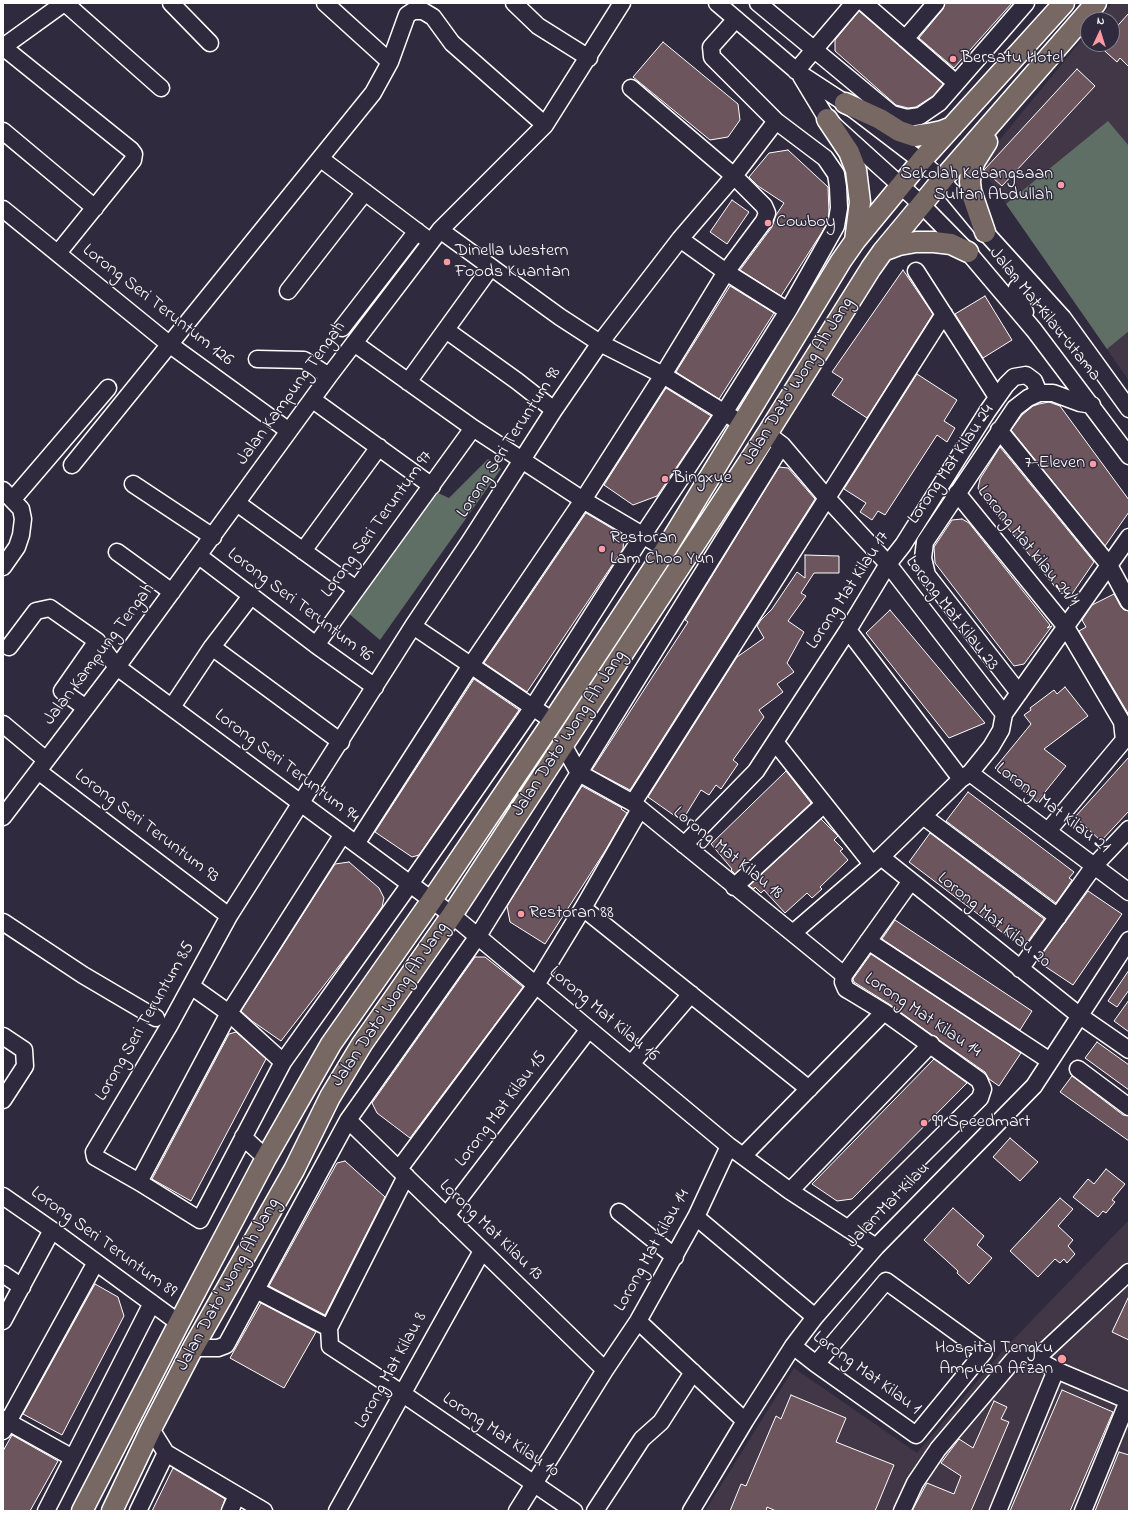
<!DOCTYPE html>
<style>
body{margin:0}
#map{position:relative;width:1132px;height:1514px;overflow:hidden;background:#2f2a3d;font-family:"Indie Flower",sans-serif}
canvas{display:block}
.frame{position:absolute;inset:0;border:4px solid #fff;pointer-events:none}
.north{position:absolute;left:1080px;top:12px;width:40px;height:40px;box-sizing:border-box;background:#2f2a3d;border:1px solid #827f8b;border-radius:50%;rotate:4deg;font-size:11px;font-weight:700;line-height:16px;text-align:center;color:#fff}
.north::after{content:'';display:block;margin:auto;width:14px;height:18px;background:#ff9aa2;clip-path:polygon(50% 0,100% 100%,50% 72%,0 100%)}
</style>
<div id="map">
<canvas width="1132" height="1514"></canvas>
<div class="frame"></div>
<div class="north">N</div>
</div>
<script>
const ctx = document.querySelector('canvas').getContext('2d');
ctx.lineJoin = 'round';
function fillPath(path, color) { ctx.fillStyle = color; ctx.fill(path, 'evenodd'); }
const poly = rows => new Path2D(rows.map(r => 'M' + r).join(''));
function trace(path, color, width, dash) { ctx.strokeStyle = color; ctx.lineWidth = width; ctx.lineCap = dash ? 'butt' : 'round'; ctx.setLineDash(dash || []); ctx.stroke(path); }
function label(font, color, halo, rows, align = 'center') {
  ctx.font = font + ' "Indie Flower",sans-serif'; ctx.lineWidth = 3; ctx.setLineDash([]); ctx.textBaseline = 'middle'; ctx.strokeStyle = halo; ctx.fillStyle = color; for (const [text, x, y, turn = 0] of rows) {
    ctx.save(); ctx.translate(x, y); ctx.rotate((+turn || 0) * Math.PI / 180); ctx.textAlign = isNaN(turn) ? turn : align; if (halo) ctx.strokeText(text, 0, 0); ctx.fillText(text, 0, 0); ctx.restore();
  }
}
fillPath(poly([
 [1112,3,1129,3,1129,381,979,165,1088,32,1088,44,1112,44,1112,20,1098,20],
 [1129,1220,1129,1511,705,1511,794,1368,917,1453,1004,1349]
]), '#413746');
fillPath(poly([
 [1108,121,1129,146,1129,331,1107,349,1006,204],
 [488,459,501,469,380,640,348,613,436,492,449,498]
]), '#5f6f65');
const building = poly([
 [945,3,1012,3,954,68,919,38,943,9,945,3],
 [859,11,943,84,933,96,916,107,908,108,896,105,835,51,835,40,859,11],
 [1129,13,1129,67,1120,58,1117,62,1097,44,1112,44,1112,32,1129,13],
 [663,42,738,104,740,120,728,137,710,140,633,77,663,42],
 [1077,69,1095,86,1002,186,984,170,1077,69],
 [788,150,828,187,829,213,827,223,822,232,781,296,740,270,772,227,776,215,784,203,758,186,749,177,769,153,788,150],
 [732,200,749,212,727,244,710,232,732,200],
 [903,270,933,314,867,418,832,395,843,379,832,372,903,270],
 [730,286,774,313,719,399,676,372,730,286],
 [985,296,1012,340,983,358,955,314,985,296],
 [917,374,957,400,944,421,955,428,947,442,937,435,885,515,878,511,872,520,860,512,866,503,844,489,917,374],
 [666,388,711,416,657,496,633,505,604,485,666,388],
 [1049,402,1060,406,1129,500,1129,512,1105,546,1011,430,1022,415,1033,406,1039,404,1049,402],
 [1000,447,1094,562,1072,594,1060,593,982,496,978,488,980,479,1000,447],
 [779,467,788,468,815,499,630,790,592,770,688,622,685,620,779,467],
 [586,513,623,535,624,537,623,549,527,692,484,663,586,513],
 [962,519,969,523,1050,625,1047,628,1052,626,1024,664,1014,666,935,563,934,547,952,520,962,519],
 [805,555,839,556,839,573,814,573,801,593,806,596,788,621,804,632,787,663,794,672,777,684,783,692,759,710,764,717,733,760,738,764,721,789,716,785,709,795,701,790,682,821,648,797,737,657,764,638,757,626,761,620,772,609,797,572,805,578,805,555],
 [1114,594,1121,607,1124,610,1129,611,1129,715,1079,631,1086,627,1082,620,1092,605,1114,594],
 [890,610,985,723,949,738,866,633,890,610],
 [474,679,519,710,419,855,412,857,375,832,474,679],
 [1065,687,1088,716,1044,749,1066,766,1037,802,995,768,1031,724,1024,715,1031,710,1030,708,1054,690,1057,694,1065,687],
 [1129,757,1129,811,1101,841,1075,817,1129,757],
 [786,771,811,803,735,874,731,870,732,869,711,844,786,771],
 [582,786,622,808,621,809,627,813,605,851,545,944,510,922,507,906,582,786],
 [968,792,1074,872,1069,878,1072,880,1056,903,946,821,968,792],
 [821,819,838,836,834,840,843,849,840,851,848,860,820,887,822,889,812,898,807,893,785,913,764,890,761,893,755,887,754,889,749,886,821,819],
 [930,833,1044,919,1023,948,909,862,930,833],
 [349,862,379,888,384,898,382,907,356,944,281,1041,252,1021,241,1011,335,864,349,862],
 [1088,891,1122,914,1073,985,1037,961,1088,891],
 [895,920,1032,1011,1020,1030,882,939,895,920],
 [871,954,1021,1053,999,1086,989,1079,985,1072,939,1040,937,1037,932,1035,889,1004,854,982,853,979,871,954],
 [475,957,485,957,523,987,410,1138,377,1113,372,1103,475,957],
 [1129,970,1129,990,1117,1007,1108,1001,1129,970],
 [1129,1000,1129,1032,1114,1021,1129,1000],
 [236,1032,266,1059,191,1201,152,1179,229,1034,236,1032],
 [1097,1042,1129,1065,1129,1090,1085,1058,1097,1042],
 [934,1059,967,1083,852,1199,837,1201,812,1184,934,1059],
 [1072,1076,1123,1115,1129,1116,1129,1141,1060,1092,1072,1076],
 [1010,1138,1038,1162,1020,1181,993,1157,1010,1138],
 [345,1161,385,1197,325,1315,269,1286,337,1163,345,1161],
 [1106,1169,1125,1184,1112,1200,1115,1202,1106,1213,1103,1211,1098,1217,1073,1197,1088,1179,1094,1184,1106,1169],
 [1060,1198,1073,1209,1058,1226,1073,1240,1068,1246,1075,1254,1067,1263,1064,1259,1060,1263,1055,1259,1038,1277,1010,1251,1060,1198],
 [953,1208,984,1236,977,1245,992,1258,969,1284,957,1273,958,1271,924,1240,953,1208],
 [95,1284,118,1297,124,1316,62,1435,23,1414,95,1284],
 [1129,1296,1129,1340,1112,1332,1129,1296],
 [261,1303,316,1332,284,1388,230,1358,261,1303],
 [1062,1390,1113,1412,1070,1511,1010,1511,1062,1390],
 [791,1395,846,1418,836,1442,894,1465,875,1511,776,1511,767,1507,766,1511,730,1511,741,1484,746,1486,776,1416,781,1419,791,1395],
 [994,1401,1007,1407,1001,1419,1009,1422,971,1511,912,1511,927,1483,954,1494,961,1476,941,1463,959,1439,973,1448,994,1401],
 [12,1435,58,1461,30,1511,3,1511,3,1451,12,1435],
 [1119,1452,1129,1455,1129,1511,1095,1511,1119,1452],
 [173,1468,225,1499,221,1511,152,1511,173,1468]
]);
fillPath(building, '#6c555c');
trace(building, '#fff', 1);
const minor = poly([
 [65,3,161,88],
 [171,3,210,43],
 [325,3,390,62],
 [514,3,538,26,589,58],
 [717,3,799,73,845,103,921,161,942,180,985,232,1063,318,1129,409],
 [758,3,892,114,907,118,920,116,939,103,1026,3],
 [864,3,956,83],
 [736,19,711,47,712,57,776,121,825,158,836,174,838,187,839,208,836,226,788,311,724,413,643,535,533,707,410,884,283,1062,200,1220,139,1182,95,1157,94,1152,169,1026,229,916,413,626,470,541,554,410,600,343,680,239,734,176,776,121],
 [905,39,936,3],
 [3,47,131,150,134,154,133,160,58,253],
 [3,47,64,3],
 [796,71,854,3],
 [801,76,827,119,921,204,968,252,1034,330,1129,456],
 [3,131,95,208],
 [321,159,431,242],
 [3,209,169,344,289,431],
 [440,230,560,317,600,343,663,375,733,418],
 [680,239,726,272,788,311],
 [916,271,997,397],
 [288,291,365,192],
 [1025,312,1016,292,1017,288,1021,286,1025,286,1038,296],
 [342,328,417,231],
 [446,330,517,381,554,410],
 [354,343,473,428,583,500,666,549],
 [257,359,304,360,329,376],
 [408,382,491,267],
 [313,400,432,486],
 [999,430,1109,565,1129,602],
 [774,439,782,445,827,498,888,564,1004,714],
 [72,465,373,93,390,62,407,15,413,11,423,11,433,17,452,43,545,125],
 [133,484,213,537],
 [3,490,21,509,23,519,21,535,17,547,3,567],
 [957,493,1066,627,1122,722,1124,740,1048,831],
 [13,499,108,388],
 [237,503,356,589],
 [303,551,379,447],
 [117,552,172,592],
 [199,556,316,645,375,687],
 [413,626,553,721],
 [848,630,961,779],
 [316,645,473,428],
 [9,647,36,611,50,608,97,641,117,667,452,915,729,1146,790,1191,876,1247],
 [212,647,341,742],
 [1019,693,927,575,923,558,925,542,1015,408,1028,398,1039,393,1053,393,1080,403,1092,405],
 [172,707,212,647,251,596],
 [86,708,62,691,97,641],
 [3,724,46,760],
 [775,742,872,864],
 [563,745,579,773],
 [38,771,229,916],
 [579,773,633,803,844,975],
 [970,773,1129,892],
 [633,803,944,314],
 [923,816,1058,917],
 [3,817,117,667,329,376,431,242,440,230,545,125,622,3],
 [356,844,471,665,583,500,663,375,726,272,764,221,767,213,764,206,734,176,631,88],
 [684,845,756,771,848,630,888,564,903,545,987,412,1006,385,1014,377,1026,375,1034,381,1039,393],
 [881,857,1080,1016,1129,1050],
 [734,887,824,804],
 [583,908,809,1089],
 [3,922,83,975,156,1018],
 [793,933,881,857,961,779,970,773,991,747,1001,730,1004,714,1129,537],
 [868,941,1050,1061],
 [1020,969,1094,866,1129,829],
 [191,986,229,1013,283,1062],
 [3,1036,24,1050,25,1066,3,1100],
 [631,1064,691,994],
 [1078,1069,1129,1107],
 [348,1120,605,1370],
 [243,1137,266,1158],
 [743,1156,884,1012],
 [399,1169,536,985,583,908,640,809],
 [406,1176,329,1328,330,1346,403,1394,574,1511],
 [139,1182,229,1013,343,834],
 [790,1191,931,1044],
 [3,1196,52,1230,179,1323],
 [619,1212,675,1257],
 [446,1216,589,1029],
 [696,1217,815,1317],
 [848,1229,980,1098,983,1089,979,1080,884,1012,851,992,846,989,843,982,844,975,911,881],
 [3,1274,22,1287],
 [256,1290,329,1328],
 [3,1321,52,1230],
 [638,1321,745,1421],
 [793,1346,816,1364,916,1435,984,1352,886,1281,816,1364],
 [193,1348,218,1348,226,1345,348,1120,478,936,782,445],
 [1036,1359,1129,1272],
 [3,1419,73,1458],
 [151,1429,166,1453,264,1511],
 [3,1431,96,1262],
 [46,1511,152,1303],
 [138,1511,166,1453],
 [230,1511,237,1495],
 [337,1511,482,1251],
 [517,1511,605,1370,638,1321,696,1217,729,1146],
 [595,1511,642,1439,661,1422,693,1372],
 [691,1511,745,1421,793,1346,815,1317,876,1247,1034,1086,1129,940],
 [902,1511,915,1483,938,1449,1015,1358,1025,1354,1036,1359,1056,1370,1129,1401],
 [998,1511,1056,1370],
 [1083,1511,1128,1401]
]);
const major = poly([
 [845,103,880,119,899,131,914,136,928,134,942,131,952,127],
 [827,119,849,152,856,170,860,202,855,241],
 [985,232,971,191,970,182,971,171,975,161,987,142],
 [883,251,899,245,916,242,934,242,951,244,968,252],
 [82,1511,179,1323,266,1158,331,1044,432,900,553,721,666,549,841,261,855,241,921,161,1064,3],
 [112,1511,151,1429,193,1348,294,1170,330,1097,362,1044,452,915,563,745,767,434,871,268,883,251,942,180,1096,3]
]);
trace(minor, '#fff', 19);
trace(major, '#fff', 23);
trace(minor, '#2f2a3d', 16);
trace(major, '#776864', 20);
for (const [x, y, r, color] of [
 [953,59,4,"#ff9aa2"],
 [1061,185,4,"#ff9aa2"],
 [768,223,4,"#ff9aa2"],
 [447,262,4,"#ff9aa2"],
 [1093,464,4,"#ff9aa2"],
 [665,479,4,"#ff9aa2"],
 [602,549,4,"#ff9aa2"],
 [521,914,4,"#ff9aa2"],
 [924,1123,4,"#ff9aa2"],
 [1062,1359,5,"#ff9aa2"]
]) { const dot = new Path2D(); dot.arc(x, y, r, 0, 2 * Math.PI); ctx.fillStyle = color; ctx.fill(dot); trace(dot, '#2f2a3d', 1.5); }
label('18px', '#fff', '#2f2a3d', [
 ["Bersatu Hotel",961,59],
 ["Sekolah Kebangsaan",1053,175,"right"],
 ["Sultan Abdullah",1053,196,"right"],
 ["Cowboy",776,223],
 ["Dinella Western",455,252],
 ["Foods Kuantan",455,273],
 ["7-Eleven",1085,464,"right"],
 ["Bingxue",673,479],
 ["Restoran",610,539],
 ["Lam Choo Yun",610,560],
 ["Restoran 88",529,914],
 ["99 Speedmart",932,1123],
 ["Hospital Tengku",1053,1349,"right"],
 ["Ampuan Afzan",1053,1370,"right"]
], 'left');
label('18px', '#fff', '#2f2a3d', [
 ["Lorong Seri Teruntum 126",157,306,38],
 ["Jalan Mat Kilau Utama",1044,315,51],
 ["Jalan Dato' Wong Ah Jang",799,382,-58],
 ["Jalan Kampung Tengah",292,394,-54],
 ["Lorong Seri Teruntum 98",510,443,-57],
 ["Lorong Mat Kilau 24",952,465,-56],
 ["Lorong Seri Teruntum 97",378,525,-54],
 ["Lorong Mat kilau 24/1",1027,547,51],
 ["Lorong Mat Kilau 17",849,591,-57],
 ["Lorong Seri Teruntum 96",299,606,37],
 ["Lorong Mat Kilau 23",951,614,52],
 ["Jalan Kampung Tengah",100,655,-53],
 ["Jalan Dato' Wong Ah Jang",570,734,-57],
 ["Lorong Seri Teruntum 94",286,767,37],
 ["Lorong Mat Kilau 21",1052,809,37],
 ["Lorong Seri Teruntum 93",146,827,37],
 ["Lorong Mat Kilau 18",727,854,39],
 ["Lorong Mat Kilau 20",993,921,39],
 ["Jalan Dato' Wong Ah Jang",391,1005,-56],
 ["Lorong Mat Kilau 16",603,1015,40],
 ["Lorong Mat Kilau 14",922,1016,34],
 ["Lorong Seri Teruntum 85",146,1022,-60],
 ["Lorong Mat Kilau 15",502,1110,-53],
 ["Jalan Mat Kilau",889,1206,-46],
 ["Lorong Mat Kilau 13",490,1231,44],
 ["Lorong Seri Teruntum 89",103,1243,36],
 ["Lorong Mat Kilau 14",653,1251,-61],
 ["Jalan Dato' Wong Ah Jang",229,1285,-61],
 ["Lorong Mat Kilau 8",392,1371,-61],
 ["Lorong Mat Kilau 1",866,1374,36],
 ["Lorong Mat Kilau 10",500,1436,34]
]);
</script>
